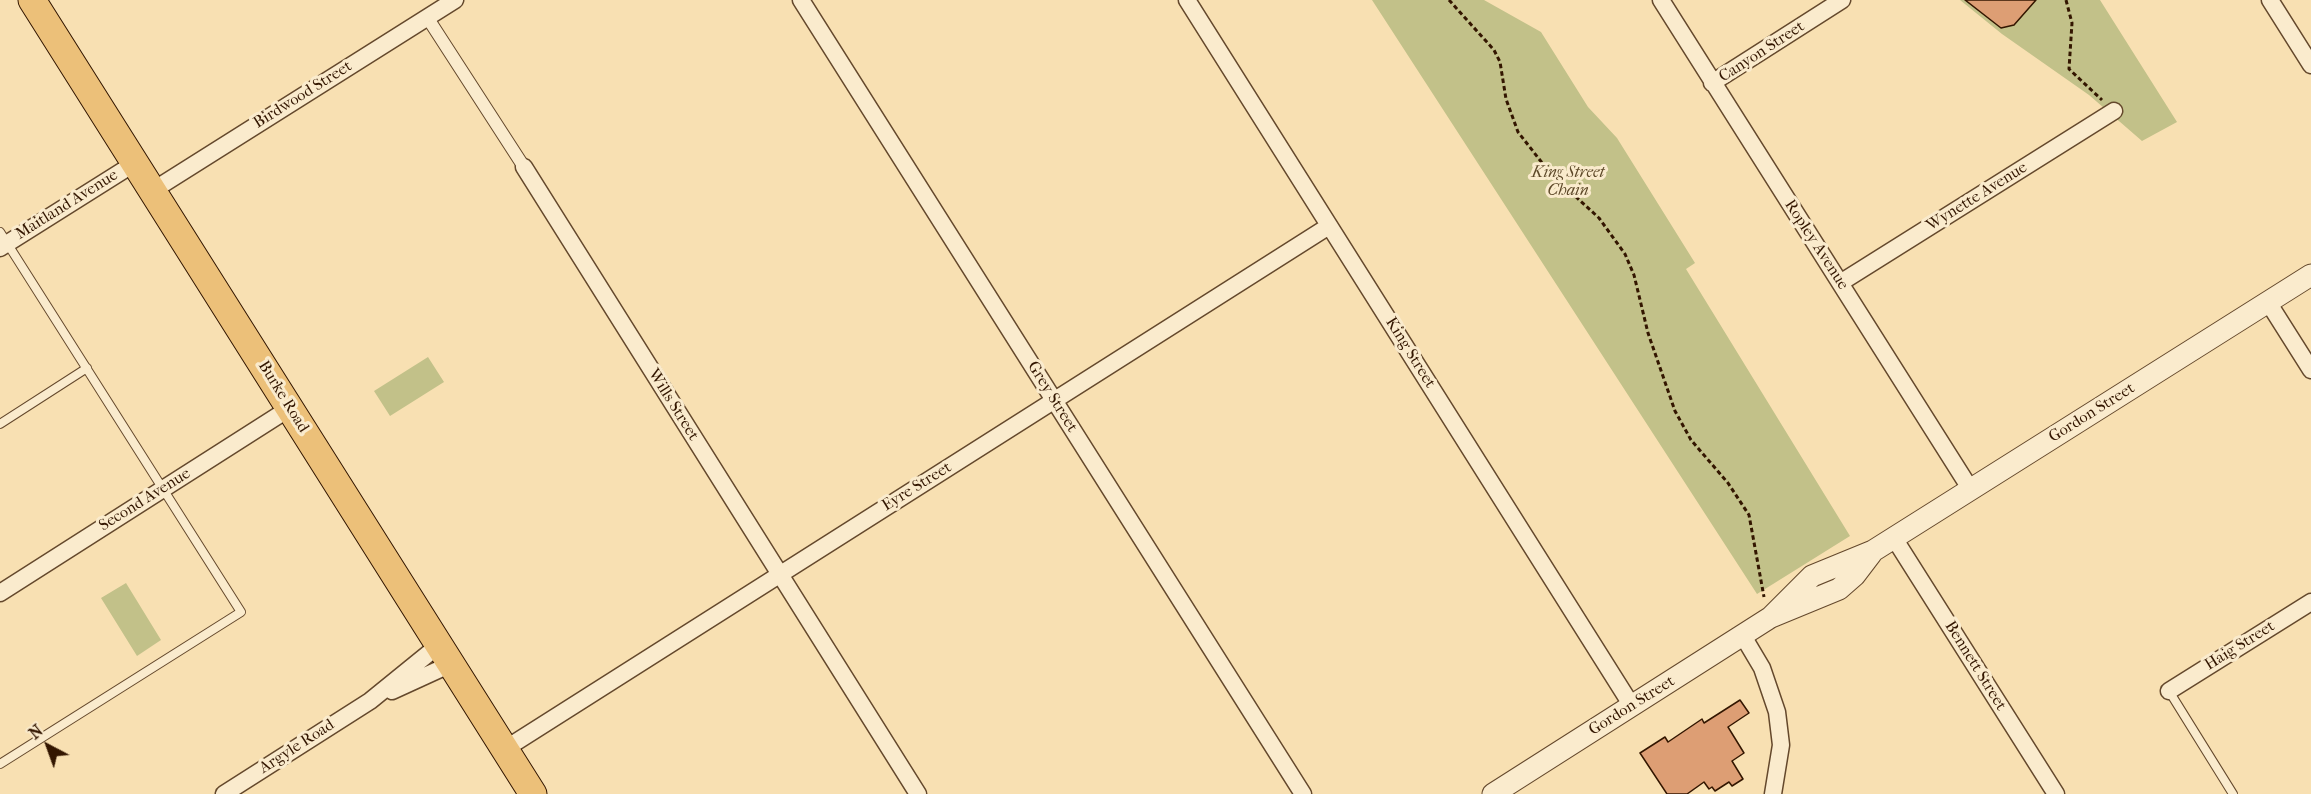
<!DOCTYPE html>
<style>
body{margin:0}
#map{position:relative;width:2311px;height:794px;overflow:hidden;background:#f8e0b2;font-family:"IM FELL French Canon",serif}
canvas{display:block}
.north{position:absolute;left:18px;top:716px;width:60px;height:60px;-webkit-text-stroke:4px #faebcd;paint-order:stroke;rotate:319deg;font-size:16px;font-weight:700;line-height:24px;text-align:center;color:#331600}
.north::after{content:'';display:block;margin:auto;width:21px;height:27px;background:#331600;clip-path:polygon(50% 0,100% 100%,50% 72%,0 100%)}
</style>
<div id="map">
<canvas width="2311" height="794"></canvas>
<div class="north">N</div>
</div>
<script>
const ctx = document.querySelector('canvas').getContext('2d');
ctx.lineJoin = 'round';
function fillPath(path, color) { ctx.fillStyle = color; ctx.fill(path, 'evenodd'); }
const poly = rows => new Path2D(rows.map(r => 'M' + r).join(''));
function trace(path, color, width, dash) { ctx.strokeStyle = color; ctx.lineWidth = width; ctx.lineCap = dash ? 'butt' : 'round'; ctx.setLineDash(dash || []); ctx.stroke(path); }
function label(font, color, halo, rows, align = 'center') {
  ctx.font = font + ' "IM FELL French Canon",serif'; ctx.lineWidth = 6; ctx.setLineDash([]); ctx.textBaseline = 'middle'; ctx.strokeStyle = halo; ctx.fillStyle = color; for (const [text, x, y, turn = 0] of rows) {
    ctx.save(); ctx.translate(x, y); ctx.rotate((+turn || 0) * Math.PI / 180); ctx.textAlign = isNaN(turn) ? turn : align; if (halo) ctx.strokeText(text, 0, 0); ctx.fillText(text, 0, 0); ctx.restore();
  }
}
fillPath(poly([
 [1372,0,1484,0,1541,32,1588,107,1617,138,1695,263,1686,269,1850,536,1757,594],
 [1960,0,2100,0,2177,122,2142,141,2089,95,2002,34],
 [428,357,444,382,390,416,374,391],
 [126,583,161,640,137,656,101,598]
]), '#c2c189');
const building = poly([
 [1965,0,2036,0,2014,25,2001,28,1965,0],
 [1740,700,1749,713,1728,727,1744,753,1732,761,1743,779,1732,786,1729,782,1715,791,1712,787,1709,789,1704,782,1687,794,1667,794,1640,753,1665,737,1668,742,1702,719,1704,723,1740,700]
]);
fillPath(building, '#dd9e74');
trace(building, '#331600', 1.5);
const service = poly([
 [0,232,241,612,0,764],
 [0,424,87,368],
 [2169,691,2233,794]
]);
const pedestrian = poly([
 [427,17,524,167]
]);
const minor = poly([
 [801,0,1303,794],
 [1187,0,1632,706],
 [1661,0,1971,490],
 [2270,0,2311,65],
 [1712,83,1842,0],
 [524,167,918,794],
 [152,191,455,0],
 [0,248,135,163],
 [1840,283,2114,111],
 [2268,302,2311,370],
 [1894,538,2056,794],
 [0,593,290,408],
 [1743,636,1762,668,1777,712,1781,745,1773,794],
 [392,691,451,664],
 [2169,691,2311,602],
 [505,749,1329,226],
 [224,794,370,701,439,645]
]);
const tertiary = poly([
 [1771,617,1812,576,1873,551,2311,275],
 [1493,794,1771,617,1839,589,1855,575,1871,554]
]);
const primary = poly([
 [32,0,533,794]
]);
trace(service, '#64482c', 10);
trace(pedestrian, '#64482c', 14);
trace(minor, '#64482c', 19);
trace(tertiary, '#64482c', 23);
trace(primary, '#331600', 29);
trace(poly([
 [1449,0,1494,50,1500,62,1506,99,1518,132,1550,173,1599,218,1625,254,1634,275,1648,333,1675,411,1691,440,1728,483,1749,515,1764,597],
 [2066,0,2072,23,2069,69,2102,100]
]), '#331600', 3, [4.5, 3]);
trace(service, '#faebcd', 8);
trace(pedestrian, '#faebcd', 12);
trace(minor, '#faebcd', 16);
trace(tertiary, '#faebcd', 21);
trace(primary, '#ecc079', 27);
label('16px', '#331600', '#faebcd', [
 ["Canyon Street",1762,52,-33],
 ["Birdwood Street",303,95,-32],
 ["Wynette Avenue",1977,197,-32],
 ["Maitland Avenue",67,205,-32],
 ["Ropley Avenue",1816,245,57],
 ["King Street",1410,353,58],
 ["Burke Road",283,397,58],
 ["Grey Street",1052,397,58],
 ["Wills Street",673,405,58],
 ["Gordon Street",2092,413,-32],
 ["Eyre Street",917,487,-32],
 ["Second Avenue",145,500,-32],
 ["Haig Street",2240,646,-32],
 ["Bennett Street",1975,666,58],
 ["Gordon Street",1632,706,-32],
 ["Argyle Road",297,747,-33]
]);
label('italic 16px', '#5e4929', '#faebcd', [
 ["King Street",1568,173],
 ["Chain",1568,191]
]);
</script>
